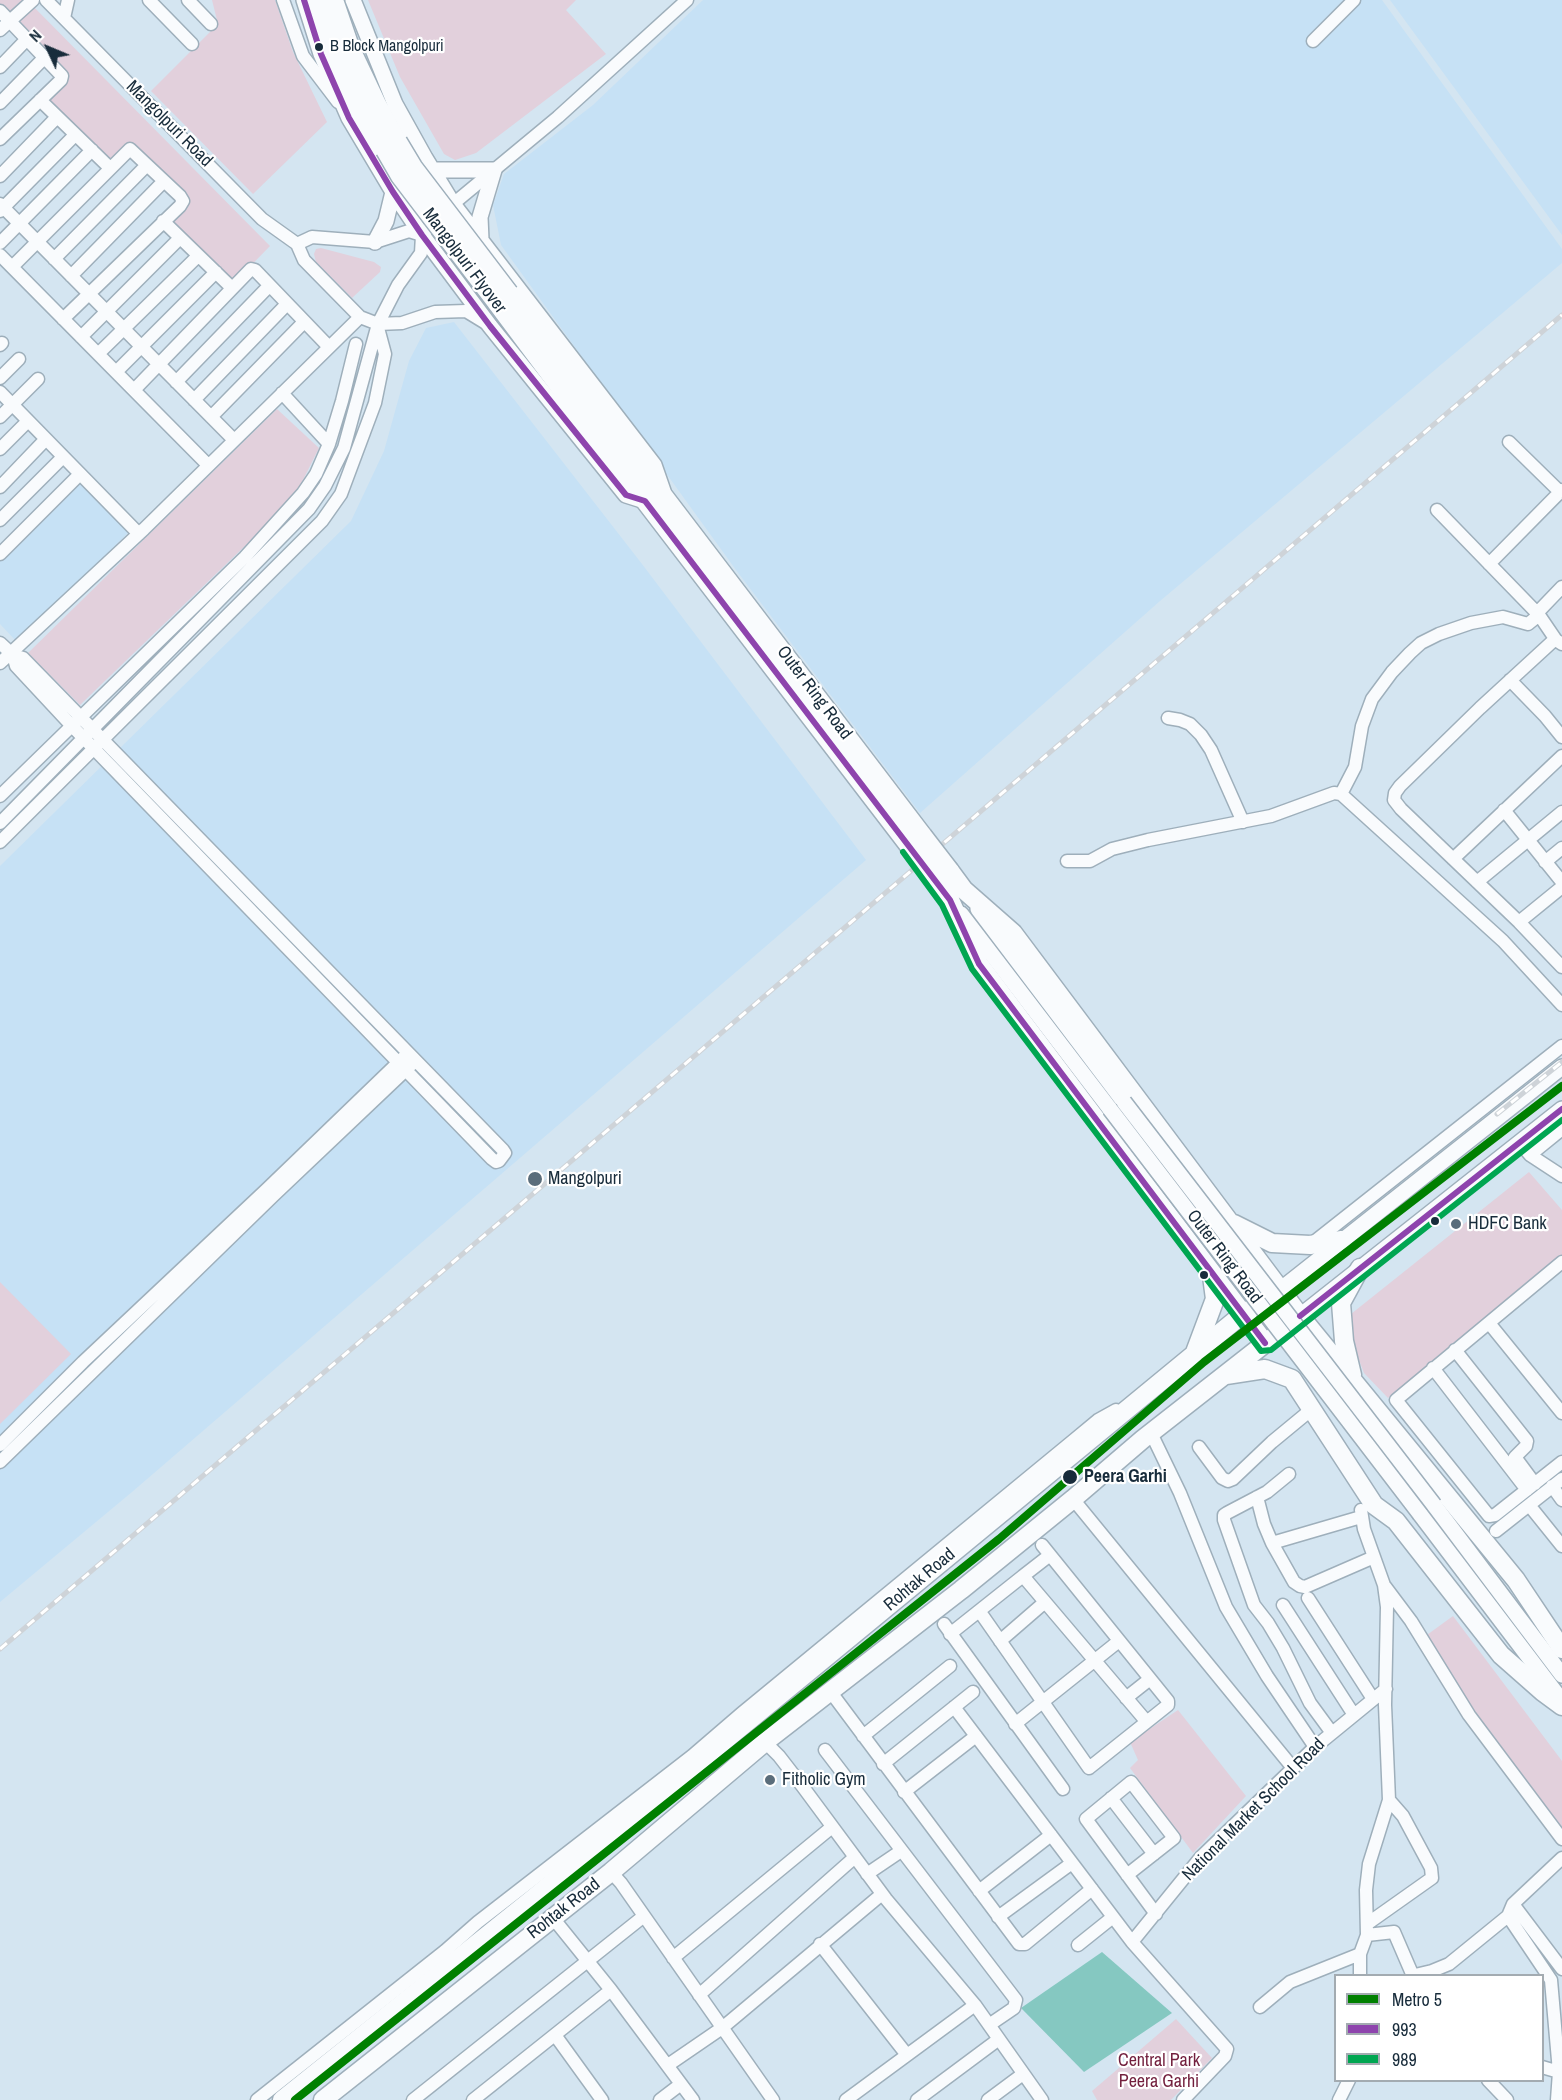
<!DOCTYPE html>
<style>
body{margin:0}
#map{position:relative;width:1562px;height:2100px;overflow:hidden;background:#d4e5f1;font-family:"Archivo Narrow",sans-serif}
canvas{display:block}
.legend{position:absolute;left:1334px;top:1974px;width:210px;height:108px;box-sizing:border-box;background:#fff;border:2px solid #a3abb1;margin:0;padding:8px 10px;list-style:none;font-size:18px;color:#182c3b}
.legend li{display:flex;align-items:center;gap:12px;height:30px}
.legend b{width:30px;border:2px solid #a3abb1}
.north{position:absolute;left:18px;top:18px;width:60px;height:60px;-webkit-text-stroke:4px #fff;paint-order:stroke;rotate:314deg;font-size:16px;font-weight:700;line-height:24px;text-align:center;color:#182c3b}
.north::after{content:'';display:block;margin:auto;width:21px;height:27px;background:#182c3b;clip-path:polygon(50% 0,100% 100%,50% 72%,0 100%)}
</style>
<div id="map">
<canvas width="1562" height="2100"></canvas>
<ul class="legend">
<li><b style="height:8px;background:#008000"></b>Metro 5</li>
<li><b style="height:8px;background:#8e44ad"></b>993</li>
<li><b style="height:8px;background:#00a651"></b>989</li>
</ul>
<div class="north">N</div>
</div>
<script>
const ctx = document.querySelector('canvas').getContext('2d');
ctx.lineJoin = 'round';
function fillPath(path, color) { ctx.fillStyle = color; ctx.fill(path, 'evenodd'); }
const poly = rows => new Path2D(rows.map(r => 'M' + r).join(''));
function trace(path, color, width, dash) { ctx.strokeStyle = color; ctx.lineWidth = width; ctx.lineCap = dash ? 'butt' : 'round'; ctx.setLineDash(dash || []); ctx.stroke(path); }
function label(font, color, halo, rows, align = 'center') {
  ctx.font = font + ' "Archivo Narrow",sans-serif'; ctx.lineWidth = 4.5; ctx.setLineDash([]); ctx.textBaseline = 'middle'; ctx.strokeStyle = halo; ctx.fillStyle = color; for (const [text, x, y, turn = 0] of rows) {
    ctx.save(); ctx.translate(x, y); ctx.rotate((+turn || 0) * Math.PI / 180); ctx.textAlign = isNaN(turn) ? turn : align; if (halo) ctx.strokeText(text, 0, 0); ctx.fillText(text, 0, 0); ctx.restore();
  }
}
fillPath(poly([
 [703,0,1382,0,1562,249,1562,263,1160,601,920,813,736,570,501,245,493,205,504,174,593,105],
 [1390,0,1562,0,1562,235],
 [454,322,642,564,866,860,132,1492,0,1602,0,866,351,521,384,451,409,361,426,328],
 [80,479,130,531,17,642,0,624,0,558]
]), '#c6e1f5');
fillPath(poly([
 [0,0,27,0,270,246,232,285,167,222,187,202,130,145,110,164,44,99,67,76,0,8],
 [212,0,275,0,293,52,327,122,253,194,151,91,218,24],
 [368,0,576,0,566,10,606,54,476,153,455,160,444,154,400,77],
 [321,248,374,262,381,267,380,272,352,298,316,262,314,254,316,249],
 [277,409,319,448,298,490,245,546,80,705,28,653],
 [1529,1172,1562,1210,1562,1259,1388,1398,1364,1373,1353,1344,1351,1314],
 [0,1282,71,1354,0,1424],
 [1453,1616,1562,1761,1562,1840,1420,1640],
 [1178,1710,1246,1796,1193,1853,1130,1768,1138,1760,1130,1742],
 [1176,2019,1212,2058,1171,2100,1097,2100,1092,2091]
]), '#e2d0dc');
fillPath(poly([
 [1102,1952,1172,2013,1084,2072,1021,2008]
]), '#85c8c1');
const minor = poly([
 [46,0,262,219,297,244,304,260,360,317,378,324,402,323,435,312,466,311,484,322],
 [149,0,192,44],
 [188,0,211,24],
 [283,0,303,56,338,102],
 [0,11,62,76,61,80,0,139],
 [64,18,68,0],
 [0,30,33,0],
 [1313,41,1354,0],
 [0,67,27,39],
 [40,100,110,168],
 [0,103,45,57],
 [0,176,57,117],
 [0,204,234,440],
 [0,211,75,135],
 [163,221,232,288],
 [422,235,453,204,558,117,687,0],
 [0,243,92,150],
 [297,244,312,237,375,242,409,231,422,235],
 [0,255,208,465],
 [54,259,147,165],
 [12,267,130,149,180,196,183,201,180,206,63,319],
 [71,276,164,181],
 [81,337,180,238],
 [0,345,2,343],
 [98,354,198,256],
 [116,372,216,272],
 [0,378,19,359],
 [176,382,269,286],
 [134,390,251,269,255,270,329,347],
 [0,392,139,534],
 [282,393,329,444],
 [194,400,287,304],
 [0,417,38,379],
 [211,417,304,322],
 [1509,442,1560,492],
 [0,449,28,421],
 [0,487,46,439],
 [1437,510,1539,615,1556,640],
 [0,520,63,457],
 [0,554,80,474],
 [1489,564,1562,490],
 [1537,613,1562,587],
 [0,643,13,655,23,658,503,1150,505,1153,499,1161,496,1162,492,1159,72,726,16,666,13,655],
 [1562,644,1556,640,1553,641,1480,708,1400,786,1395,793,1394,800,1401,809,1519,922,1562,967],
 [0,663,144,529,360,317],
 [1510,680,1545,716,1562,737],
 [1168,718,1180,720,1190,724,1201,735,1211,750,1243,822],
 [1341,794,1355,767,1362,726,1372,699,1392,672,1410,653,1421,643,1439,634,1471,623,1503,617,1528,624,1539,615],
 [0,796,245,557,303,493,316,474,329,444,342,401,356,344],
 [1504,810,1562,882],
 [0,823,309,509,325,486,344,448,378,324,398,285,421,253,422,235],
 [0,842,322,521,341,494,375,403,385,354,378,328],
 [1453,859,1562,756],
 [1067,861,1090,861,1112,849,1148,840,1271,816,1334,793,1341,794,1503,941,1562,1005],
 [1545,862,1562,848],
 [1477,882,1562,812],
 [1519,922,1562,887],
 [1520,1143,1530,1155,1562,1176],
 [1530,1155,1562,1129],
 [1314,1242,1562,1046],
 [1562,1262,1396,1400,1489,1516,1495,1515,1562,1462],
 [1489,1323,1562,1413],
 [1455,1350,1527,1441,1526,1446,1515,1457,1535,1484],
 [1433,1368,1527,1490],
 [1151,1433,1180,1493,1226,1607,1267,1676,1315,1747],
 [0,1445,83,1362,267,1189,404,1057],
 [1199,1447,1222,1478,1228,1481,1233,1479,1272,1442,1312,1409],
 [0,1462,273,1196,410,1066],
 [1289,1474,1267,1492,1227,1513,1224,1515,1224,1520,1254,1605,1268,1623,1283,1648,1310,1703,1332,1733],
 [1552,1486,1562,1500],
 [1257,1497,1264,1524,1272,1543,1294,1582,1300,1586,1305,1587,1374,1557],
 [1073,1499,1293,1768],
 [1529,1505,1562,1546],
 [1361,1510,1364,1529,1384,1585,1411,1621,1469,1715,1562,1839],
 [1496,1531,1562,1479],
 [1272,1543,1361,1517],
 [1023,1576,1050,1555],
 [1308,1598,1373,1699],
 [1283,1605,1354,1715],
 [980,1612,1089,1768,1168,1705,1168,1701,1042,1545],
 [944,1624,1063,1789],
 [950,1634,1023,1576,1146,1721],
 [1000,1641,1045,1602],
 [830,1691,1019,1944,1025,1944,1092,1889],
 [1126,1698,1150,1679],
 [954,1707,1132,1942,1227,2049,1225,2056,1183,2100],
 [1015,1724,1119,1641],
 [863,1736,950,1666],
 [765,1742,779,1756,803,1787,886,1899,975,2005,1042,2100],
 [825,1750,1016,2000,1014,2008,989,2025],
 [883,1764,973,1692],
 [904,1792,976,1736],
 [1111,1798,1154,1854],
 [611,1872,621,1883,773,2100],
 [867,1874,901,1851],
 [1127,1875,1174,1838,1131,1782,1086,1819,1156,1914],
 [979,1891,1051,1835],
 [1513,1904,1562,1969],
 [998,1917,1072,1863],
 [553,1918,611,1990,693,2100],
 [1367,1924,1432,1878,1431,1868,1403,1816,1389,1800],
 [1367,1935,1394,1932,1413,1976],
 [1132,1942,1201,1857,1315,1747,1386,1689],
 [820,1944,907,2055],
 [1078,1945,1113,1917],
 [673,1958,832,1827],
 [1360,1976,1360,1954,1367,1935,1366,1890,1369,1864,1389,1800,1385,1705,1387,1607,1384,1585],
 [1411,1976,1432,1971,1449,1964,1508,1916],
 [699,1995,855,1857],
 [1260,2007,1290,1982,1360,1954],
 [555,2035,602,2100],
 [668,2065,722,2028,882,1894],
 [1542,2067,1559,2072],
 [1488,2080,1507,2100],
 [257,2100,445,1951,478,1922,692,1756,742,1713,1074,1440,1098,1420,1116,1410],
 [413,2100,644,1916],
 [473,2100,611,1990],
 [660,2100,681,2084],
 [846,2100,975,2005],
 [917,2100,999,2039],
 [988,2100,1023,2074],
 [1339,2100,1349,2080],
 [1557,2100,1559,2072,1551,1980,1508,1916,1513,1904,1562,1858]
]);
const major = poly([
 [304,0,321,54,349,118,393,192,422,235,490,326,626,495,645,501],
 [353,0,395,104,425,158,453,204,654,465,663,491],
 [432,170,494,170,480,217,481,240],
 [375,242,386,221,393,192],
 [978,909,1124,1102],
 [961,914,1110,1109],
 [1280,1290,1562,1067],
 [1300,1316,1562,1109],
 [1434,1505,1562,1675],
 [1420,1514,1562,1701]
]);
const highway = poly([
 [320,0,336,50,363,111,385,150],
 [334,0,350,47,377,104,398,142],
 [509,293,923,836],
 [496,302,645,501,910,847],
 [950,871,964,890,1013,933,1300,1316,1516,1580,1562,1649],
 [937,882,950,900,979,964,1265,1343],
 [1234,1224,1272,1243,1310,1245,1342,1240],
 [1194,1355,1215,1299,1212,1276],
 [1226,1375,1265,1369,1292,1379,1374,1505,1396,1521,1501,1655,1543,1692,1562,1706],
 [1352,1375,1344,1341,1341,1303,1360,1268],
 [282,2100,531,1900,1243,1314,1280,1290],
 [323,2100,611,1872,765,1742,961,1590,1073,1499,1143,1439,1300,1316]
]);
trace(minor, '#9eafbb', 15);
trace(major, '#9eafbb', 18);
trace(highway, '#9eafbb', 21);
trace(minor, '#f9fbfd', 12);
trace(major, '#f9fbfd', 15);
trace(highway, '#f9fbfd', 18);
const rail = poly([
 [1497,1114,1562,1062],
 [0,1649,1562,315]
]);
trace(rail, '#ced3d8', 5);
trace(rail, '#fff', 3, [9]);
const majorBridge = poly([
 [1124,1102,1434,1505],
 [1110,1109,1420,1514]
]);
const highwayBridge = poly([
 [398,142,413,167,509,293],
 [385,150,400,176,496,302],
 [923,836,950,871],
 [910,847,937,882]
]);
trace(majorBridge, '#9eafbb', 18, []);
trace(highwayBridge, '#9eafbb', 21, []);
trace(majorBridge, '#f9fbfd', 15);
trace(highwayBridge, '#f9fbfd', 18);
trace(poly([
 [304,0,321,54,349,118,393,192,422,235,490,326,626,495,645,501,950,900,979,964,1265,1343],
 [1300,1316,1562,1109]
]), '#8e44ad', 6);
trace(poly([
 [903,852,942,905,972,969,1261,1351,1271,1350,1562,1120]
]), '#00a651', 6);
trace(poly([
 [295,2100,999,1539,1204,1362,1562,1086]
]), '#008000', 8);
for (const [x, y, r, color] of [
 [319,47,5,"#182c3b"],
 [535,1179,8,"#5a6d7b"],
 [1435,1221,5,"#182c3b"],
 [1456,1224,6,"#5a6d7b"],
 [1204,1275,5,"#182c3b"],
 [1070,1477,8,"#182c3b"],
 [770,1780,6,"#5a6d7b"]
]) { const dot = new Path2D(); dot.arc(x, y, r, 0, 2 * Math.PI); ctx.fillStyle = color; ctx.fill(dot); trace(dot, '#fff', 2); }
label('16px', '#182c3b', '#fff', [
 ["B Block Mangolpuri",330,47]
], 'left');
label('18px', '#182c3b', '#fff', [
 ["Mangolpuri Road",169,124,45],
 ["Mangolpuri Flyover",464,261,53],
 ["Outer Ring Road",814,693,53],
 ["Outer Ring Road",1224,1257,53],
 ["Rohtak Road",920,1580,-40],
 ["National Market School Road",1254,1810,-45],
 ["Rohtak Road",564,1909,-38]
]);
label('18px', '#182c3b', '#fff', [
 ["Mangolpuri",548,1179],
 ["HDFC Bank",1468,1224],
 ["Fitholic Gym",782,1780]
], 'left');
label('bold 18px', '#182c3b', '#fff', [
 ["Peera Garhi",1084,1477]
], 'left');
label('18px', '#721f3d', '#fff', [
 ["Central Park",1159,2061],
 ["Peera Garhi",1159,2082]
]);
</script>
